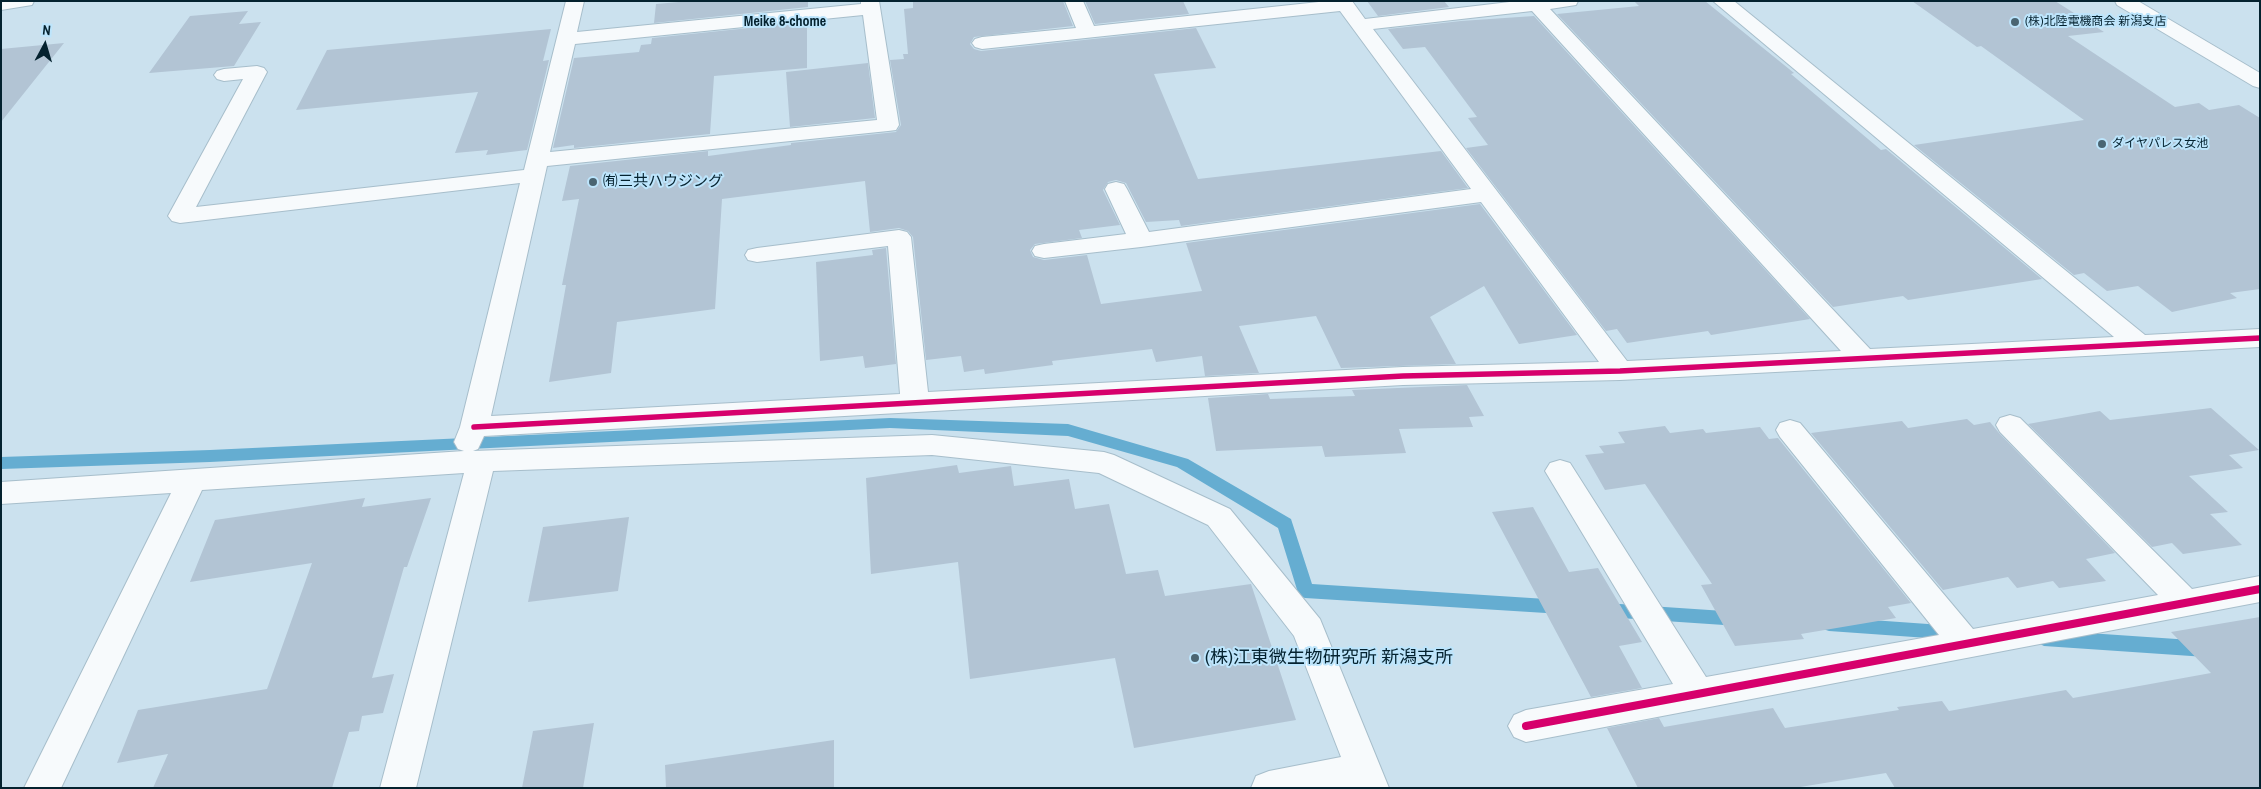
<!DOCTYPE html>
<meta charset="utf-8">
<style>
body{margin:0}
#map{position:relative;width:2261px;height:789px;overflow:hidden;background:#cbe1ee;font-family:"Archivo Narrow",sans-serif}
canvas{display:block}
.frame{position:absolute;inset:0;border:2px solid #04222f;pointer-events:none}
.north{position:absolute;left:20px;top:20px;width:50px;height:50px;-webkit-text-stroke:4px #bde5fc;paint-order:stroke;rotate:6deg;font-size:14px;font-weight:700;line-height:20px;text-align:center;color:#04222f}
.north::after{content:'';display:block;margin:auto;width:18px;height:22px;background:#04222f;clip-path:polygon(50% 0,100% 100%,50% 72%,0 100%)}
</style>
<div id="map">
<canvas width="2261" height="789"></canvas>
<div class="frame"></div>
<div class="north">N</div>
</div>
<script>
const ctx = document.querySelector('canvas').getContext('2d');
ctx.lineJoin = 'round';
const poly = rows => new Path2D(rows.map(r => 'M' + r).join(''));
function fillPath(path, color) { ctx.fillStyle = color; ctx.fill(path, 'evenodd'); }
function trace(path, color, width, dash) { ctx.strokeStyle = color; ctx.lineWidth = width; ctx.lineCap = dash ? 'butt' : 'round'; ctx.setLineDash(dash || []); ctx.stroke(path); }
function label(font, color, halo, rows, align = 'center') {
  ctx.font = font + ' "Archivo Narrow","Noto Sans JP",sans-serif'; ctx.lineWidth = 4; ctx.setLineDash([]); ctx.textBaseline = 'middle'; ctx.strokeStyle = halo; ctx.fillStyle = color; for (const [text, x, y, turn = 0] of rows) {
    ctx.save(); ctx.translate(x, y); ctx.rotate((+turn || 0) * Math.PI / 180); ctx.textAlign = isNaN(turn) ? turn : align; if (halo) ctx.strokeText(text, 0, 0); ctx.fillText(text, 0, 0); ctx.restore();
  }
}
fillPath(poly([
 [890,418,1068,424,1188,459,1291,519,1312,584,1562,600,1568,602,1571,607,1568,612,1562,614,1305,598,1299,596,1278,528,1177,467,1068,436,890,428,210,462,1,469,1,457,210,450,890,418],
 [1605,603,1739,612,1745,614,1748,619,1745,624,1739,626,1605,617,1599,615,1596,610,1599,605,1605,603],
 [1829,617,1956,626,1962,628,1965,633,1962,638,1956,640,1829,631,1823,629,1820,624,1823,619,1829,617],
 [2044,630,2206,641,2212,644,2215,649,2212,654,2206,657,2044,646,2038,643,2035,638,2038,633,2044,630]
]), '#65add1');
fillPath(poly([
 [690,1,808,1,808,7,654,23,656,4],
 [913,1,1063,1,1073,26,974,37,970,44,974,49,981,51,1196,28,1216,68,1154,74,1198,179,1441,151,1468,188,1181,226,1179,220,1146,222,1126,183,1116,180,1108,182,1103,190,1120,225,1079,230,1082,238,1035,244,1030,250,1033,257,1044,260,1087,255,1101,304,1202,291,1186,243,1480,204,1577,335,1519,344,1484,286,1430,317,1456,364,1341,368,1316,316,1239,326,1259,373,1205,376,1202,356,1156,362,1152,349,1052,361,1053,365,985,374,984,369,964,372,961,356,926,360,913,237,908,231,899,228,870,232,865,181,722,199,715,309,617,322,611,373,549,382,566,285,562,285,579,199,562,201,570,166,708,151,708,156,791,145,791,143,896,132,901,125,890,60,904,59,903,54,908,54,904,9,913,8],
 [1085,1,1183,1,1189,14,1095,24],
 [1367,1,1444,1,1449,7,1378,16],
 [1634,1,1705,1,1794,73,1791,74,1881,150,1886,149,2042,279,1908,300,1903,296,1833,307,1557,14,1639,6],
 [1912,1,2055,1,2104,32,2068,36,2175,107,2199,103,2209,110,2239,105,2260,118,2260,289,2230,293,2237,298,2172,312,2138,286,2107,291,2084,273,2074,275,1914,145,2084,120,1981,46,1977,47],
 [248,11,239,24,261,22,234,66,149,73,190,16],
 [1534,16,1810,319,1711,335,1708,331,1627,343,1617,329,1606,331,1466,148,1488,145,1468,118,1477,117,1425,47,1403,49,1388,29,1461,21],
 [807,22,807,68,714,76,710,134,574,148,574,145,553,148,574,58,639,52,641,45,651,44,652,38],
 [551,29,543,61,549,60,527,150,486,155,488,150,455,153,478,92,296,110,327,50],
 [64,43,1,122,1,49],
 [868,63,875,118,790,127,786,72],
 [886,248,896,364,865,368,863,356,820,361,816,262,873,255,872,250],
 [1467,385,1484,416,1469,417,1473,427,1399,429,1406,453,1325,457,1322,446,1216,451,1208,398,1268,394,1270,399,1355,396,1352,390],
 [2211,408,2259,450,2229,455,2243,468,2189,476,2228,512,2210,514,2242,545,2183,554,2172,543,2152,547,2028,424,2100,411,2110,420],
 [1967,419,1974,425,1990,422,1999,433,2115,553,2086,559,2106,581,2059,588,2053,581,2017,588,2008,577,1943,590,1811,433,1902,421,1908,428],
 [1665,426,1670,433,1703,429,1706,433,1760,427,1769,439,1778,438,1911,603,1888,607,1896,618,1801,634,1804,639,1735,646,1701,585,1712,584,1645,484,1605,490,1585,455,1604,453,1599,446,1625,443,1618,432],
 [957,465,959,473,1011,466,1014,486,1069,479,1075,509,1109,504,1126,574,1158,570,1165,596,1251,584,1296,720,1134,748,1115,658,970,679,958,562,871,574,866,478],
 [365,498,362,507,431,498,407,567,404,567,372,678,394,674,383,713,362,716,359,731,349,732,332,788,153,788,168,754,117,763,138,710,267,689,312,563,190,582,215,520],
 [1533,507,1569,572,1598,568,1642,642,1619,646,1642,688,1591,697,1492,512],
 [629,517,618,591,528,602,543,527],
 [2260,617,2260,788,1895,788,1886,773,1794,788,1638,788,1607,728,1659,718,1664,727,1773,708,1785,728,1899,710,1897,707,1942,701,1949,711,2066,690,2073,698,2211,673,2171,632],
 [594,723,583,788,522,788,533,731],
 [834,740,834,788,666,788,665,765]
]), '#b2c4d4');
const minor = poly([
 [1,1,34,1,32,5,1,10,1,1],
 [566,1,584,1,577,32,861,4,861,1,879,1,899,125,896,130,888,131,547,166,491,416,900,394,888,246,757,262,748,260,745,255,748,250,757,248,899,230,907,232,911,237,928,392,1403,367,1599,362,1481,202,1141,247,1044,258,1035,256,1032,251,1035,246,1044,244,1126,234,1105,189,1108,184,1116,182,1124,184,1127,189,1149,232,1471,189,1340,11,982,49,975,47,972,43,975,39,982,37,1076,28,1065,1,1083,1,1094,26,1328,1,1352,1,1365,19,1518,1,1578,1,1576,5,1550,9,1870,349,2114,337,1713,1,1734,1,2145,335,2260,329,2260,347,1620,380,1403,385,484,436,478,449,473,451,932,435,1104,452,1114,455,1230,509,1320,619,1389,788,1251,788,1256,776,1269,771,1341,757,1294,636,1208,525,1099,473,932,455,493,471,416,788,380,788,464,473,202,490,61,788,24,788,171,493,1,504,1,482,464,451,458,449,454,442,460,427,520,183,180,223,172,221,168,216,243,79,224,81,217,79,214,75,217,71,224,69,257,66,264,68,267,72,196,207,524,170,566,1],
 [1532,11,1841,351,1627,361,1373,29,1532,11],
 [863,15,877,120,550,152,575,44,863,15],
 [2115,1,2138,1,2260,73,2260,88,2253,86,2117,5,2115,1],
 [2010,415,2020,418,2192,589,2260,576,2260,602,1526,742,1514,737,1508,726,1514,715,1526,710,1673,684,1545,471,1550,463,1560,460,1570,463,1706,677,1939,635,1780,437,1776,430,1780,423,1790,420,1800,423,1973,629,2158,595,2000,432,1996,425,2000,418,2010,415]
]);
trace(minor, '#a7becb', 2);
fillPath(minor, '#f7fafc');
trace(poly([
 [474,427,1403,376,1620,371,2260,338]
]), '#d6006c', 5.5);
trace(poly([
 [1526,726,2260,589]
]), '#d6006c', 8);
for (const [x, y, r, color] of [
 [2015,22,5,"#4a6572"],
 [2102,144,5,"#4a6572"],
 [593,182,5,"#4a6572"],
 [1195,658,5,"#4a6572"]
]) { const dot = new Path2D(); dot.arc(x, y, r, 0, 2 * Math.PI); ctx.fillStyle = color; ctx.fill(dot); trace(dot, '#bde5fc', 2); }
label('12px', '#04222f', '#bde5fc', [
 ["(株)北陸電機商会 新潟支店",2025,22],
 ["ダイヤパレス女池",2112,144]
], 'left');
label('bold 14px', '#04222f', '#bde5fc', [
 ["Meike 8-chome",785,22]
]);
label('15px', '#04222f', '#bde5fc', [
 ["㈲三共ハウジング",603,182]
], 'left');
label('18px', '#04222f', '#bde5fc', [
 ["(株)江東微生物研究所 新潟支所",1205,658]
], 'left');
</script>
